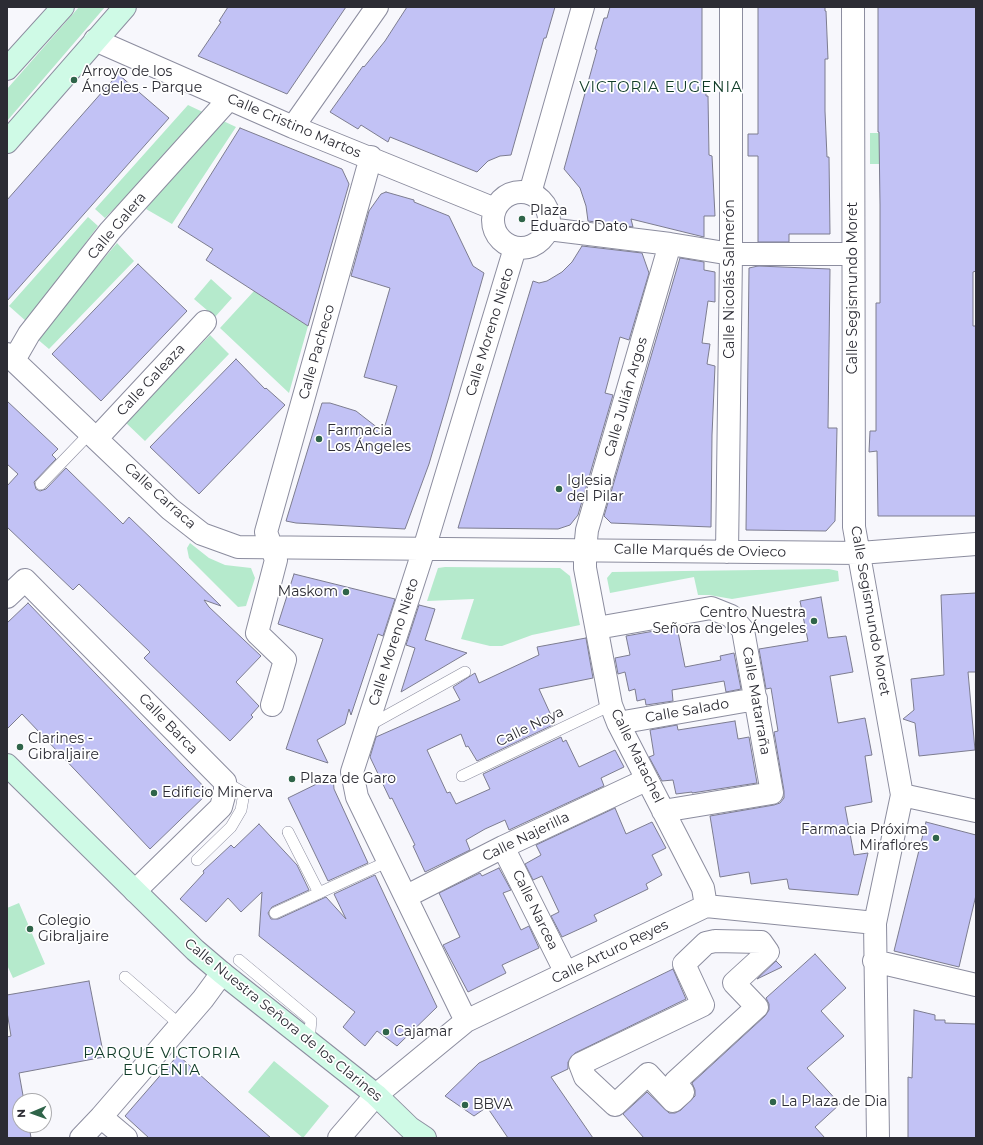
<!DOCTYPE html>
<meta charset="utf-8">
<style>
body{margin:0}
#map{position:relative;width:983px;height:1145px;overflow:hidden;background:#f7f7fc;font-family:Montserrat,sans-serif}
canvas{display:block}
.frame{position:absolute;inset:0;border:8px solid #2c2c34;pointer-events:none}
.north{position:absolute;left:12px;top:1093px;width:40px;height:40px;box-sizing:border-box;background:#fff;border:1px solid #ababae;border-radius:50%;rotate:268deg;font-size:11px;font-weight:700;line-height:16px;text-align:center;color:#2c2c34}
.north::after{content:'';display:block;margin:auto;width:14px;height:18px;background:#2f6449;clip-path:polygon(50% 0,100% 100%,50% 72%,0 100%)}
</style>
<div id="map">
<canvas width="983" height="1145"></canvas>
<div class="frame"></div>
<div class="north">N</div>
</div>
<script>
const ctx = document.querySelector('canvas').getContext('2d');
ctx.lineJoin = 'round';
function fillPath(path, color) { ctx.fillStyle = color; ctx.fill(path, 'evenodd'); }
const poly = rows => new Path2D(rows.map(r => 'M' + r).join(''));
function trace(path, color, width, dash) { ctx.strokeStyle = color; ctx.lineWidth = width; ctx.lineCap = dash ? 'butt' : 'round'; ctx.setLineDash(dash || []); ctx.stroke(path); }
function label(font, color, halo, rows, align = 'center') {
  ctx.font = font + ' Montserrat,sans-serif'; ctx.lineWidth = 3.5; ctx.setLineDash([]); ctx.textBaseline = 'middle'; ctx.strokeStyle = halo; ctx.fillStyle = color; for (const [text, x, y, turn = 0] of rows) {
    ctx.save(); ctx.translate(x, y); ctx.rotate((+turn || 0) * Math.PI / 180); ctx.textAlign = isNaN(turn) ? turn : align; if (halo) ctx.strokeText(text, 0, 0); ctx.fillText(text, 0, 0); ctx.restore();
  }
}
fillPath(poly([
 [79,7,105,7,7,121,7,89],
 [188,105,207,114,105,218,95,209],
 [219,119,236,127,172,224,146,209],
 [870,133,927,133,927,164,870,164],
 [88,217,98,226,27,322,9,306],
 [117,243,134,261,49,349,36,338],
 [211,279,232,298,215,317,194,299],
 [254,291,308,326,289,393,220,328],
 [210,335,229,354,145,441,125,422],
 [190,543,209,558,225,565,251,568,255,578,246,606,238,607,189,558,187,548],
 [445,567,560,568,570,576,580,625,532,635,502,646,490,646,461,639,474,599,427,601,438,568],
 [829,569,838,571,839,581,732,599,709,595,698,595,694,577,610,593,607,578,612,572],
 [19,903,45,964,13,978,7,965,7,908],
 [274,1061,329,1106,303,1138,248,1092]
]), '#b5eacc');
const building = poly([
 [228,7,346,7,287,94,198,56,221,22,219,21,228,7],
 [407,7,555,7,546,38,544,38,511,155,500,156,488,161,477,172,390,137,388,142,361,125,358,129,330,112,363,66,364,67,385,41,407,7],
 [610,7,702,7,702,93,706,93,706,96,708,96,709,155,712,156,715,216,704,216,704,237,631,219,633,227,588,221,586,206,580,188,564,169,597,50,595,49,604,18,607,18,610,7],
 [758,7,825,7,825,11,826,11,828,59,825,59,825,111,827,157,829,157,830,234,789,234,789,242,758,242,758,156,748,156,748,134,758,134,758,7],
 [878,7,976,7,976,271,973,272,973,326,976,326,976,516,878,516,877,451,869,452,870,431,876,431,876,303,880,303,880,205,879,132,878,132,878,7],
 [118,74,169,118,7,301,7,200,118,74],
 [240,128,342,169,349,184,308,326,206,260,213,249,178,227,240,128],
 [386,192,414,200,414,202,449,216,473,266,484,273,448,400,429,464,405,529,296,523,286,521,322,403,330,403,356,411,383,432,397,386,364,377,390,288,351,276,369,211,381,194,386,192],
 [582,246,642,253,649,273,629,340,620,337,605,393,613,395,578,515,570,525,558,529,458,528,533,281,539,283,547,281,562,272,572,262,582,246],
 [680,258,704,262,704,270,715,272,715,302,708,301,702,343,710,344,707,364,715,366,712,435,711,527,611,523,604,516,680,258],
 [138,264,187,311,101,401,52,354,138,264],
 [758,266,830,269,828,428,837,428,835,521,826,531,746,530,749,268,758,266],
 [236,359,265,389,266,388,285,405,199,494,150,447,236,359],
 [7,401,58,449,52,455,56,459,34,482,36,489,40,491,46,489,66,468,123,524,129,517,184,570,221,606,204,600,209,607,261,656,236,682,259,706,251,715,253,717,230,741,144,658,150,652,79,584,73,590,7,527,7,486,18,474,7,464,7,401],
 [294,574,395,599,383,636,378,634,351,715,349,709,345,724,317,740,328,763,286,749,323,639,278,624,294,574],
 [976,593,976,672,968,672,975,750,919,756,915,723,903,719,914,710,911,679,944,675,941,595,976,593],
 [821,597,828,638,846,636,853,672,830,676,838,723,865,718,872,755,865,756,872,802,845,807,854,855,868,853,858,895,789,889,787,879,751,884,749,872,720,877,710,816,774,805,780,803,784,798,784,791,774,732,778,731,771,688,766,689,759,649,808,641,800,601,821,597],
 [28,603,209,792,150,849,22,714,7,729,7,623,28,603],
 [419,605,435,609,425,640,467,653,401,692,415,648,406,645,419,605],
 [677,627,685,667,721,660,720,656,734,653,741,689,726,692,724,681,672,690,673,701,646,705,645,699,637,701,635,689,629,691,625,672,618,674,615,658,630,655,626,636,677,627],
 [586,638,593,678,539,689,555,724,477,761,468,746,466,747,461,734,427,750,447,793,450,792,456,804,490,789,483,774,561,737,563,742,566,740,579,767,615,750,624,767,601,778,604,786,509,830,505,820,485,829,466,840,470,850,425,872,413,846,415,845,392,798,390,799,370,757,376,737,460,700,453,687,475,673,479,683,539,655,537,647,586,638],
 [735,721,738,739,749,737,757,783,692,793,692,792,676,794,673,780,662,781,649,757,654,755,650,730,677,725,678,730,735,721],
 [333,776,334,789,368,863,328,881,288,798,333,776],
 [615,808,626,834,652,822,666,848,652,855,662,875,646,884,648,889,594,915,597,921,562,937,551,916,559,912,542,876,533,880,525,864,541,855,536,845,615,808],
 [926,822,976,835,976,895,959,967,894,951,926,822],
 [259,824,297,865,309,890,272,907,268,913,271,919,278,919,326,897,346,919,334,894,375,875,437,1007,397,1046,377,1031,365,1046,359,1041,343,1027,355,1012,259,936,262,892,241,912,228,898,206,922,180,899,204,873,203,871,231,845,234,848,259,824],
 [499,868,511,890,503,893,521,930,529,926,539,948,502,965,506,973,468,992,443,945,460,937,439,893,480,873,482,876,499,868],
 [815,954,846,988,821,1011,844,1036,807,1068,840,1104,815,1127,825,1138,644,1138,623,1114,647,1092,669,1113,675,1113,681,1110,695,1096,695,1090,692,1083,765,1016,769,1010,769,1004,766,998,815,954],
 [776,961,782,967,757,979,776,961],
 [673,969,686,999,575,1053,568,1062,568,1069,551,1077,593,1138,508,1138,487,1107,474,1116,445,1096,479,1063,673,969],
 [89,981,104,1057,19,1073,24,1101,20,1101,20,1125,29,1125,31,1138,7,1138,7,1037,11,1036,7,1012,7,995,89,981],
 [914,1010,935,1015,935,1020,945,1020,945,1023,976,1024,976,1138,908,1138,908,1077,912,1078,914,1010],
 [178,1055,239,1110,271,1138,149,1138,125,1116,178,1055]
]);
fillPath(building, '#c2c2f5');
trace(building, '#7c7c8f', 1);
const lane = poly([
 [41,484,91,432],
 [368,726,465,672],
 [462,776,611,705],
 [288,832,319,893],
 [197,860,231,827,241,810,244,793,225,782],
 [275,913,389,861],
 [239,960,311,1020,309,1041],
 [125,977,179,1024]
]);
const street = poly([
 [853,7,854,527,902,795,875,923,878,1138],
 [95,40,293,127,495,209],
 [293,127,377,7],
 '493 220a28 28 0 1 1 56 0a28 28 0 1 1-56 0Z',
 [530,193,583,7],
 [548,229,670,244,731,254,853,254],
 [670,244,587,530,585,550,585,568,611,705,618,723,703,888,706,906],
 [7,354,170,509,202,534,238,547,860,553,976,544],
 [14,360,29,334,110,231,229,99],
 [97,438,205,322],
 [727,552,731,254,731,7],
 [7,597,25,580,225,782,225,792,221,807,135,891],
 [597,628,711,608,731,616,743,630,772,793,663,811],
 [272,705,285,660,257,633,276,560,266,532,371,157],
 [618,723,756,699],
 [902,795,976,811],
 [503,847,566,973],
 [407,896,503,847,646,780],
 [715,941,761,942,768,952,734,983,757,1007,675,1082,683,1092,673,1101,648,1074,615,1105,585,1077,580,1064,703,1005,684,964,706,943,715,941],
 [874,961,976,985],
 [466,1021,357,797,352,772,424,549,515,248],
 [101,1117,126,1138],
 [81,1138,101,1117,203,999,222,973],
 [339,1138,376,1095,466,1021,706,906,875,923]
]);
const secondary = poly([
 [7,69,63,7],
 [7,142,125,7],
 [7,765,195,950,222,973,376,1095,410,1128,425,1138]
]);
trace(lane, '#8c8d9f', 12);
trace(street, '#8c8d9f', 24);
trace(secondary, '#8c8d9f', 24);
trace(lane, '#fff', 11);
trace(street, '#fff', 22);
trace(secondary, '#cffae6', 22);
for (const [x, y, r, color] of [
 [74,80,4,"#2f6449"],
 [522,219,4,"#2f6449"],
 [319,439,4,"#2f6449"],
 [559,489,4,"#2f6449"],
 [346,592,4,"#2f6449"],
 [814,621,4,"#2f6449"],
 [20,747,4,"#2f6449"],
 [292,779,4,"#2f6449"],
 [154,793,4,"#2f6449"],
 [936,838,4,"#2f6449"],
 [30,929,4,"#2f6449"],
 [386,1032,4,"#2f6449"],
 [773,1102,4,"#2f6449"],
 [465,1105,4,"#2f6449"]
]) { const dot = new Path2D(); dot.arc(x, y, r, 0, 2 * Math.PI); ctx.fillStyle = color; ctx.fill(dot); trace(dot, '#fff', 1.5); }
label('14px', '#2c2c34', '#fff', [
 ["Arroyo de los",82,72],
 ["Ángeles - Parque",82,88],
 ["Plaza",530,211],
 ["Eduardo Dato",530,227],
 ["Farmacia",327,431],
 ["Los Ángeles",327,447],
 ["Iglesia",567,481],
 ["del Pilar",567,497],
 ["Maskom",338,592,"right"],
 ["Centro Nuestra",806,613,"right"],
 ["Señora de los Ángeles",806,629,"right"],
 ["Clarines -",28,739],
 ["Gibraljaire",28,755],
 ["Plaza de Garo",300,779],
 ["Edificio Minerva",162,793],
 ["Farmacia Próxima",928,830,"right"],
 ["Miraflores",928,846,"right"],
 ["Colegio",38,921],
 ["Gibraljaire",38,937],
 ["Cajamar",394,1032],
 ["La Plaza de Dia",781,1102],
 ["BBVA",473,1105]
], 'left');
label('14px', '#2c2c34', '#fff', [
 ["Calle Cristino Martos",294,126,23],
 ["Calle Galera",117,226,-50],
 ["Calle Nicolás Salmerón",730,279,-90],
 ["Calle Segismundo Moret",853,288,-90],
 ["Calle Moreno Nieto",490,332,-73],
 ["Calle Pacheco",317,352,-74],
 ["Calle Galeaza",151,380,-47],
 ["Calle Julián Argos",626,397,-74],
 ["Calle Carraca",160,496,42],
 ["Calle Marqués de Ovieco",700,551,1],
 ["Calle Segismundo Moret",870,611,80],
 ["Calle Moreno Nieto",394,642,-72],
 ["Calle Matarraña",756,701,80],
 ["Calle Salado",687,711,-10],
 ["Calle Barca",168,724,46],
 ["Calle Noya",530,727,-26],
 ["Calle Matachel",637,756,64],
 ["Calle Najerilla",526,837,-26],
 ["Calle Narcea",535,910,64],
 ["Calle Arturo Reyes",610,952,-26],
 ["Calle Nuestra Señora de los Clarines",283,1020,39]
]);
ctx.letterSpacing = '1px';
label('15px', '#103c28', '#fff', [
 ["VICTORIA EUGENIA",661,88],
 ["PARQUE VICTORIA",162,1054],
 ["EUGENIA",162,1071]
]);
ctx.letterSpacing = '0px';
</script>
